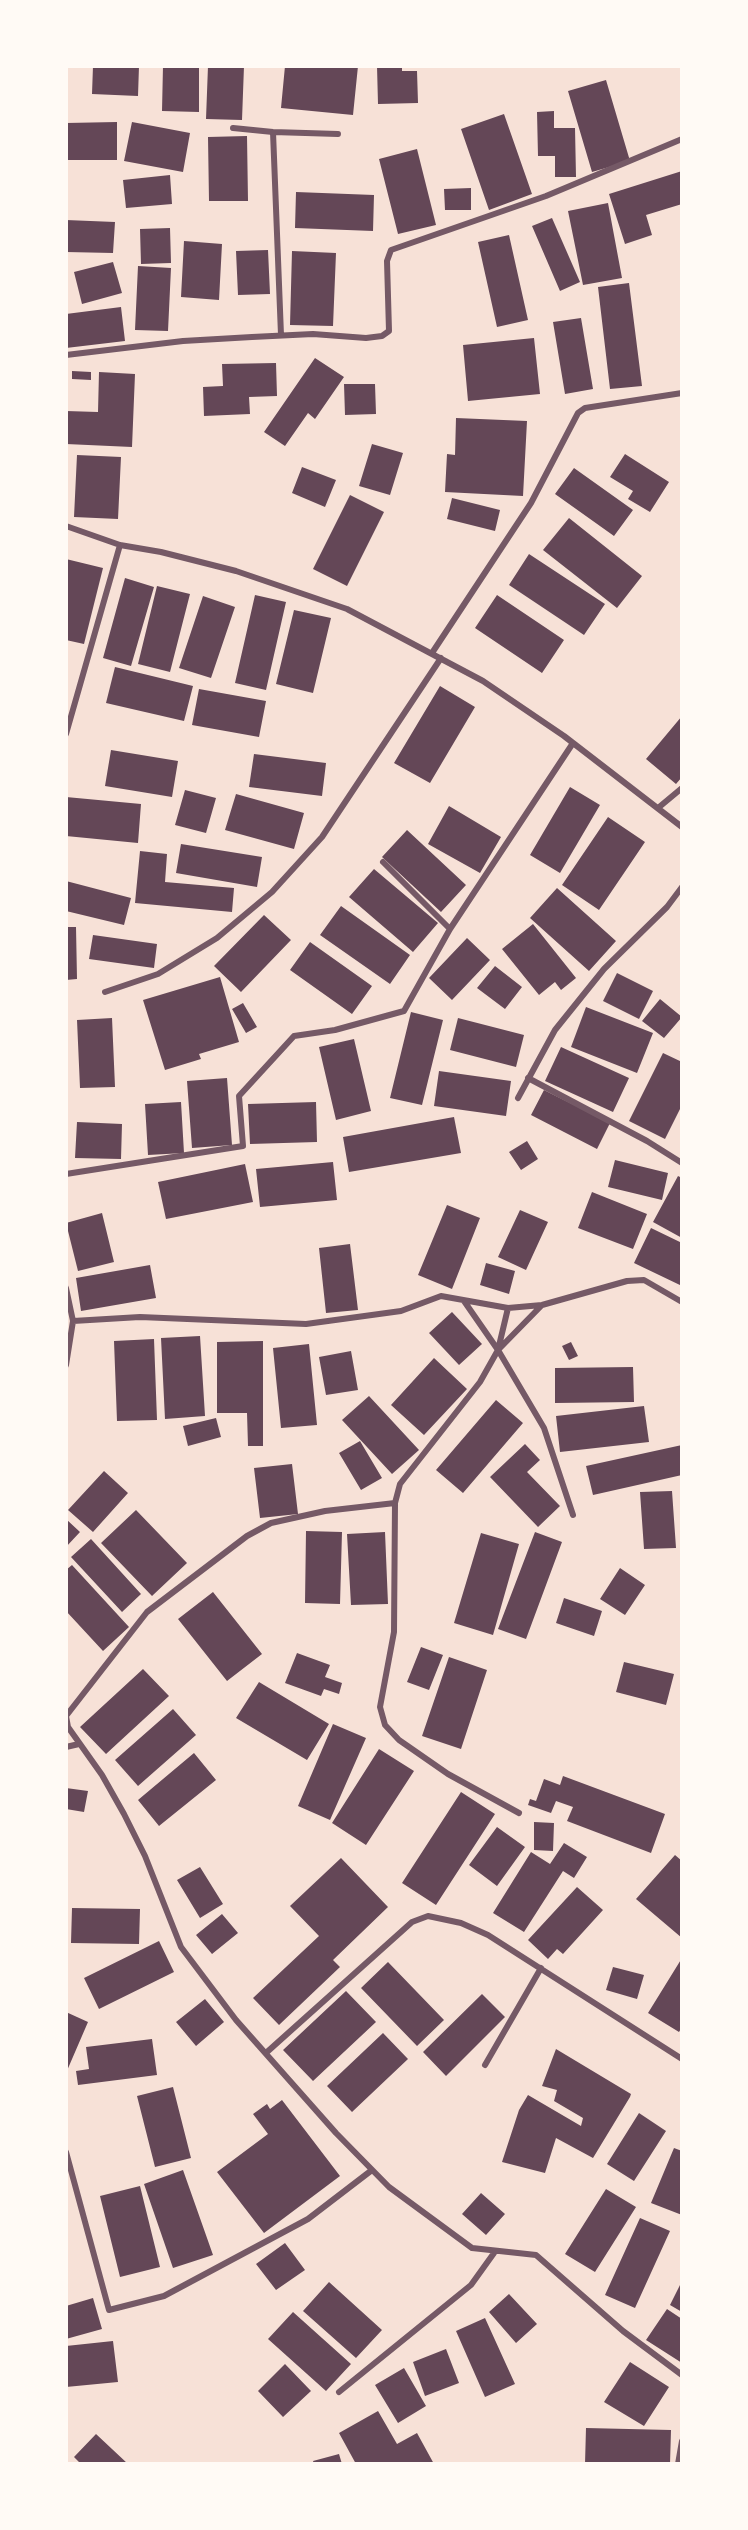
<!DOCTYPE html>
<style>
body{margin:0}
#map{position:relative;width:748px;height:2530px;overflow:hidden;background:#f7e1d7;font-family:Ubuntu,sans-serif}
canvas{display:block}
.frame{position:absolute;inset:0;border:68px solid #fffaf5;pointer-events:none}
</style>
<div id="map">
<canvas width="748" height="2530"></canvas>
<div class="frame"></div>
</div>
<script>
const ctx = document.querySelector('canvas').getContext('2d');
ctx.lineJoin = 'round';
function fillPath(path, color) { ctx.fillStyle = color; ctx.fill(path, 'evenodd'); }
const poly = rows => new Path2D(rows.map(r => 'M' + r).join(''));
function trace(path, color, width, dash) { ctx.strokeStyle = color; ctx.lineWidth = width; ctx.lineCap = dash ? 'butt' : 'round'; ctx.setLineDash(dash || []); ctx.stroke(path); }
fillPath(poly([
 [93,66,139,66,138,96,92,94],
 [163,66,199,66,199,112,162,111],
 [208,66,244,66,242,120,206,119],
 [285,66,358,66,353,115,281,108],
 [377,66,402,66,402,71,417,71,418,103,378,104],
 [606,80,630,161,592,172,568,91],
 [554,111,554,128,575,128,576,177,555,177,555,156,538,156,537,112],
 [504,114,532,194,489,210,461,129],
 [117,122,117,160,66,160,66,123],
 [132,122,190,133,183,172,124,161],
 [247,136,248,201,209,201,208,137],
 [417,149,436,225,398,234,379,159],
 [682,171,682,204,646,215,652,235,625,244,609,194],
 [170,175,172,204,126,208,123,180],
 [471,188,471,210,445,210,444,189],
 [296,192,374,195,373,231,295,228],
 [608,203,622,278,583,285,568,211],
 [552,218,580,282,560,291,532,226],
 [66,220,115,222,113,253,66,252],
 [170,228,171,263,141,264,140,229],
 [509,235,528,320,497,327,478,242],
 [184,241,222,244,219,300,181,297],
 [268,250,270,294,238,295,236,251],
 [292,251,336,253,333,326,290,325],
 [113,262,122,293,82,304,74,272],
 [138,266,171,268,168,331,135,330],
 [629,283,642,386,610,389,598,287],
 [121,307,125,341,66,348,66,314],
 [581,318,593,389,565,394,553,322],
 [534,338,540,394,468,401,463,345],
 [315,358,344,377,315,419,308,413,285,446,264,432],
 [276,363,277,396,249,397,250,414,204,416,203,387,223,386,222,364],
 [72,371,91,372,91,380,72,379],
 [99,372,135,374,132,447,66,444,66,411,98,412],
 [344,384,375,384,376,414,345,415],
 [456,418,527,421,523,496,445,492,447,454,455,455],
 [372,444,403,453,390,495,359,486],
 [625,454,669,482,650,512,628,499,633,491,610,477],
 [77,455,121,457,118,519,74,517],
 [302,467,336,480,325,507,292,493],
 [574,468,633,510,614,536,555,494],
 [350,495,384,512,347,586,313,569],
 [452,498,500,510,495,531,447,519],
 [569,518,642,576,617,608,543,550],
 [529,554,605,604,584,635,509,585],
 [66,559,103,568,84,644,66,640],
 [125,578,154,587,131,666,103,658],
 [157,586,190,594,170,672,138,664],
 [255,595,286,602,266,690,235,683],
 [497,595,564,640,542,673,475,628],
 [203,596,235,607,211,678,179,668],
 [294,610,331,618,313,693,276,684],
 [115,667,193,686,184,721,106,703],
 [440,686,475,707,430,783,394,763],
 [199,689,266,701,259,737,192,725],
 [682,716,682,777,676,784,646,759],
 [111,750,178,761,172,797,105,786],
 [254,754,326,763,322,796,249,787],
 [570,787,600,805,560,873,530,855],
 [185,790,216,798,206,833,175,825],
 [236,794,304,813,294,849,225,830],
 [66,797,141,804,138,843,66,836],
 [449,806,501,837,480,873,428,844],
 [608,817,645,842,599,910,562,885],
 [407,830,466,885,441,912,382,857],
 [181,844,262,857,257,887,176,873],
 [140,851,167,854,165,882,234,888,232,912,135,903],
 [374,869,438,923,413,952,349,897],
 [66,881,131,898,124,925,66,911],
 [557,888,616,941,589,971,530,918],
 [341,906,410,955,390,984,320,935],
 [264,915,291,940,241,992,214,966],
 [533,924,576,978,561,990,555,982,539,995,502,949],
 [66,927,76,927,77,979,66,980],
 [93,935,157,944,154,968,89,959],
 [467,938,490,960,452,1000,429,978],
 [310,942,372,986,352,1014,290,970],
 [495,966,522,987,505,1009,477,988],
 [617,973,653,991,639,1019,603,1001],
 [220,977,239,1042,199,1054,201,1059,165,1070,143,1000],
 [660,999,682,1017,664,1038,642,1021],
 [243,1003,257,1027,246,1033,232,1009],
 [586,1007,653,1033,637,1073,571,1047],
 [411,1012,443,1020,422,1105,390,1098],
 [112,1018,115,1087,80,1088,77,1020],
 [458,1018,524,1035,516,1067,450,1050],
 [354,1039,371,1111,336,1120,319,1047],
 [561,1047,629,1078,613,1112,545,1081],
 [663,1053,682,1062,682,1105,665,1139,629,1121],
 [439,1071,511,1081,506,1116,434,1106],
 [227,1078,232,1145,192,1148,187,1081],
 [544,1090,610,1123,597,1149,531,1115],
 [181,1102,184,1153,148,1155,145,1104],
 [316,1102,317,1142,250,1144,248,1104],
 [454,1117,461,1153,349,1172,343,1137],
 [77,1122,122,1124,121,1159,75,1158],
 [527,1141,538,1159,521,1170,509,1152],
 [615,1160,668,1173,662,1200,608,1187],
 [333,1162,337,1200,260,1207,256,1169],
 [245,1164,253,1202,166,1219,158,1182],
 [678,1176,682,1178,682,1238,653,1222],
 [592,1192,647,1214,633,1249,578,1228],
 [447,1205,480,1218,452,1289,418,1275],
 [520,1210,548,1222,526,1270,498,1257],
 [102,1213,114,1262,78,1271,66,1223],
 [651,1228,682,1243,682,1286,634,1263],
 [350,1244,358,1310,326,1313,319,1248],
 [486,1263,515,1271,509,1294,480,1285],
 [150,1265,156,1298,81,1311,76,1278],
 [452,1312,482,1344,459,1365,429,1333],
 [200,1336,205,1416,165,1419,161,1338],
 [154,1339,157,1420,117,1421,114,1341],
 [263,1341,263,1446,248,1446,247,1413,217,1413,217,1342],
 [571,1342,578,1356,569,1360,562,1346],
 [309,1344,317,1425,281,1428,273,1348],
 [351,1351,358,1390,326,1395,319,1357],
 [434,1358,467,1389,424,1435,391,1405],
 [633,1367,634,1402,555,1403,555,1368],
 [369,1396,419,1450,392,1474,342,1420],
 [496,1400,523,1423,463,1493,436,1470],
 [644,1406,649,1442,560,1452,556,1416],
 [216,1418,221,1437,188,1446,183,1426],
 [360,1441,382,1478,361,1490,339,1453],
 [525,1444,540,1460,527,1472,560,1506,538,1527,490,1477],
 [682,1445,682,1475,593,1495,586,1466],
 [292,1464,298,1514,260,1518,254,1468],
 [104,1471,128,1493,93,1532,68,1510],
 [672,1491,676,1548,644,1549,640,1492],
 [136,1510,187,1563,152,1596,101,1543],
 [66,1519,80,1532,66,1547],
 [306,1531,342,1532,340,1604,305,1603],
 [385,1532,388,1604,351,1605,347,1534],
 [535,1532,562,1542,526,1639,498,1629],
 [481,1533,519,1544,493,1635,454,1623],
 [91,1539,141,1594,122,1612,71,1557],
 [72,1565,129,1627,103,1651,66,1611,66,1570],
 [620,1568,645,1585,625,1615,600,1599],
 [213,1592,262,1654,227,1681,178,1619],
 [564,1598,602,1611,594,1636,556,1623],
 [421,1647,443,1655,429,1690,407,1682],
 [297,1653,330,1665,325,1677,342,1683,339,1694,324,1689,321,1696,285,1683],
 [449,1657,487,1670,461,1749,422,1736],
 [624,1662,674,1674,666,1705,616,1692],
 [143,1669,169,1696,106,1754,80,1727],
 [259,1682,329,1724,307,1760,236,1718],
 [173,1709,196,1735,138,1786,115,1760],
 [333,1724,366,1738,330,1820,298,1806],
 [379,1749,414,1771,366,1845,332,1823],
 [194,1753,216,1780,159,1826,138,1800],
 [563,1776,665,1814,651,1853,567,1821,573,1807,556,1801,551,1813,528,1805,530,1799,536,1801,544,1779,560,1785],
 [66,1788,88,1791,84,1812,66,1809],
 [461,1792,495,1814,436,1905,402,1883],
 [534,1822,554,1823,553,1851,534,1850],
 [497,1827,525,1847,497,1886,469,1865],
 [564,1843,587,1857,574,1878,563,1871,524,1932,493,1913,531,1852,550,1864],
 [675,1855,682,1861,682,1938,636,1899],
 [341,1858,388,1907,333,1960,340,1967,279,2025,253,1998,319,1936,290,1906],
 [200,1867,223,1904,200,1918,177,1880],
 [577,1887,603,1910,563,1954,557,1949,548,1959,528,1940],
 [72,1908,140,1909,139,1944,71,1943],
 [222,1914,238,1933,212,1954,196,1935],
 [159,1941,174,1972,99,2009,84,1978],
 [682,1958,682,2027,679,2032,648,2013],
 [388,1962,444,2020,417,2046,361,1988],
 [613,1967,644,1975,637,1999,606,1990],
 [346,1991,376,2022,313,2081,283,2050],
 [482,1994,505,2017,446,2076,423,2052],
 [205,1999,224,2022,196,2046,176,2022],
 [66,2012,88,2022,66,2073],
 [383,2033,408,2059,352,2112,327,2086],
 [152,2039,157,2075,78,2085,76,2071,89,2069,86,2047],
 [556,2049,631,2094,630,2097,593,2158,556,2138,545,2173,502,2162,519,2110,528,2095,581,2126,583,2118,554,2101,557,2090,542,2086],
 [173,2087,191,2158,155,2167,137,2096],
 [282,2100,340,2176,264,2233,217,2172,268,2134,253,2114,267,2104,270,2109],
 [639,2113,666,2131,634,2181,607,2164],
 [674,2148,682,2151,682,2215,651,2203],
 [183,2170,213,2255,173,2268,144,2184],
 [140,2186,160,2267,120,2277,100,2196],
 [606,2189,636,2207,595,2272,565,2254],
 [481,2193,505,2214,486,2235,462,2214],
 [640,2218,670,2231,635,2308,605,2295],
 [285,2243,305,2270,276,2290,256,2264],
 [682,2281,682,2312,670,2305],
 [329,2282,382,2330,356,2358,303,2311],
 [509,2294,537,2324,516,2343,489,2312],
 [93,2298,102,2329,66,2339,66,2306],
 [667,2309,682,2319,682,2363,646,2340],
 [293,2312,351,2364,326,2391,268,2339],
 [485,2318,515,2384,485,2397,456,2331],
 [113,2341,118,2382,66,2387,66,2346],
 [446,2349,459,2383,425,2396,413,2362],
 [630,2362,669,2387,644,2426,604,2402],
 [285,2364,311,2391,283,2417,258,2391],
 [404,2368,426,2406,398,2423,375,2385],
 [378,2411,397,2444,417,2433,434,2464,356,2464,339,2433],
 [586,2428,671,2430,670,2464,585,2464],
 [96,2434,128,2464,81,2464,74,2457],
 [339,2454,342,2464,314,2464,313,2461]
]), '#644757');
trace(poly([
 [233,128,273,132,338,134],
 [273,132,281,335],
 [66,355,183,341,252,337,313,334,366,338,382,336,389,331,387,261,391,250,546,196,682,139],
 [66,526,120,545,161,552,236,571,347,609,483,681,564,736,682,827],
 [432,653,531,503,578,413,585,408,682,393],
 [66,734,120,545],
 [658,808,682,788],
 [383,862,450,929,573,743],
 [105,992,158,974,217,938,272,892,322,837,441,658],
 [528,1078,647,1141,682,1163],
 [518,1098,555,1030,604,969,667,907,682,887],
 [66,1174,243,1146,239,1096,294,1036,335,1030,404,1011,450,929],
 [66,1288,73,1321,66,1365],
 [464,1301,498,1350,544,1428,573,1515],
 [508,1308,498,1350,480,1382,400,1484,395,1503,394,1632,380,1707,385,1725,399,1740,448,1774,519,1813],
 [73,1321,140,1317,306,1324,401,1311,441,1296,508,1308,542,1305,627,1281,644,1280,682,1302],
 [498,1350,541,1306],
 [395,1503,325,1511,271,1523,247,1536,147,1612,66,1716,68,1727,102,1775,124,1814,145,1856,181,1947,236,2020,336,2133,389,2187,472,2248,536,2255,623,2331,682,2375],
 [66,1747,79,1744],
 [267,2052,412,1922,428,1916,461,1923,488,1935,682,2059],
 [485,2065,541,1968],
 [66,2152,109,2310,164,2296,308,2219,372,2170],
 [339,2392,471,2285,494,2253],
 [678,2464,682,2441]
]), '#755966', 6);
</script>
